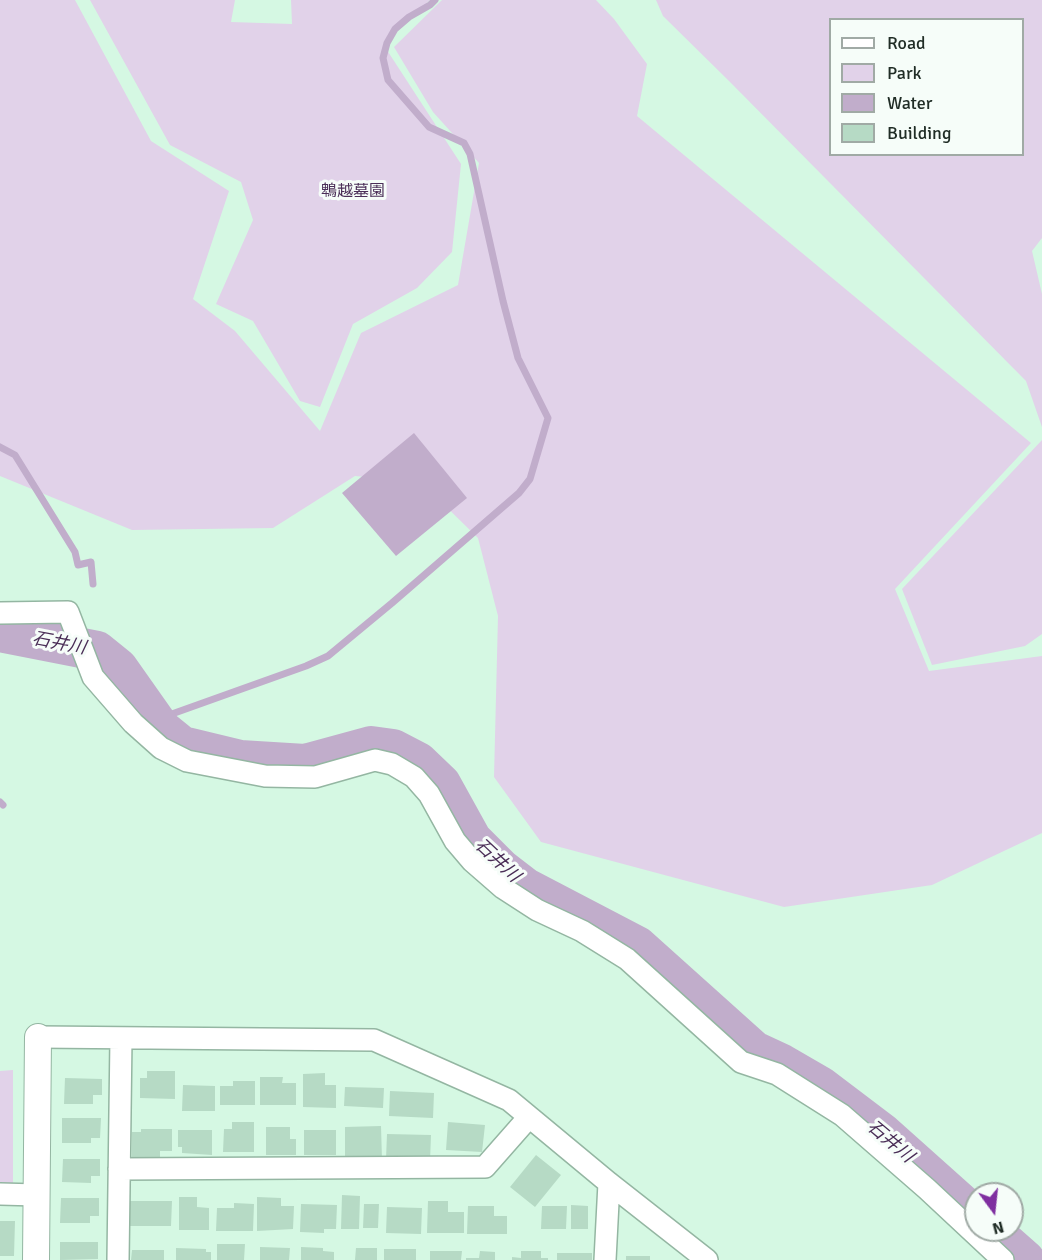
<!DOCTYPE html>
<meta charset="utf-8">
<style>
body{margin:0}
#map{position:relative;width:1042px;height:1260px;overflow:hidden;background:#d5f8e3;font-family:Signika,sans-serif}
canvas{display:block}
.legend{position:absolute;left:829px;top:18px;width:195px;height:138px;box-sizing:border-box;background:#f6fdf9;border:2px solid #a0aaa5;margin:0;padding:8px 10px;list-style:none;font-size:18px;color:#202d26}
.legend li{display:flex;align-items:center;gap:12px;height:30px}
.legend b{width:30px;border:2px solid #a0aaa5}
.north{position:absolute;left:964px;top:1182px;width:60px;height:60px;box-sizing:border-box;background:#f6fdf9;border:2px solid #a0aaa5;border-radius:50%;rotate:165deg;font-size:16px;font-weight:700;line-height:24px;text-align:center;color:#202d26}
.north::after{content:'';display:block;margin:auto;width:21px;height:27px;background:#7f2fa0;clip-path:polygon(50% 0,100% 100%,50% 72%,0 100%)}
</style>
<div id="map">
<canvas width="1042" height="1260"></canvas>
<ul class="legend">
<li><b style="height:8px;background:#fff"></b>Road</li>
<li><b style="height:16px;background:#e1d2e9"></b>Park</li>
<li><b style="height:16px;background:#c1adcb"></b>Water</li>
<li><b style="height:16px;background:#b6dac5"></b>Building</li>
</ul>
<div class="north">N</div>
</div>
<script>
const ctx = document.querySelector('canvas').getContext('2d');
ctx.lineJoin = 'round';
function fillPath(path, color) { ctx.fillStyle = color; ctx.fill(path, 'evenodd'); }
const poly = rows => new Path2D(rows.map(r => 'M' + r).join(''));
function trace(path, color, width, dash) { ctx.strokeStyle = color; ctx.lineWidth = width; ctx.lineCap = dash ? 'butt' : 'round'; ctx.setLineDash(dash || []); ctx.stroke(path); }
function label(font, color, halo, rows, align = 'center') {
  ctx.font = font + ' Signika,"Noto Sans JP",sans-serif'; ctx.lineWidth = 6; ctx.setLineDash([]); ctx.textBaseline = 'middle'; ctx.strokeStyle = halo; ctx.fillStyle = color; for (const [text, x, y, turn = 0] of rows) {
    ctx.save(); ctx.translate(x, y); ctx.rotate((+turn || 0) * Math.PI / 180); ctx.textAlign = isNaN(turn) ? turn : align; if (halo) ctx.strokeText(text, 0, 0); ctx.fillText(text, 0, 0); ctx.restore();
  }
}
fillPath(poly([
 [0,0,75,0,151,141,229,191,193,299,235,331,320,431,361,333,458,285,479,163,433,112,394,47,442,0,596,0,614,19,647,64,637,116,1031,443,895,589,929,671,1042,656,1042,833,932,885,784,907,541,842,494,777,498,616,478,538,421,482,355,476,273,528,132,530,0,476],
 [90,0,235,0,231,22,292,24,291,0,430,0,383,44,461,164,452,252,417,288,353,324,320,407,300,401,253,321,216,304,253,220,241,182,170,145],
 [656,0,1042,0,1042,238,1032,251,1042,294,1042,427,1026,381,729,81,663,16],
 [830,20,1022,20,1022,154,830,154],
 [1042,440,1042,634,1025,646,932,665,902,589],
 [13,1070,13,1188,0,1188,0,1071]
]), '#e1d2e9');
fillPath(poly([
 [414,433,467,498,396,556,342,493]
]), '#c1adcb');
trace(poly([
 [0,447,15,455,75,552,78,565,91,562,93,584],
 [155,720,306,666,328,656,392,603,519,493,530,479,548,418,518,358,503,301,470,154,464,143,429,127,388,80,383,58,387,43,395,29,409,17,430,5,435,0],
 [0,802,3,805]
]), '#c1adcb', 7);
trace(poly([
 [0,632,97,651,118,668,161,729,182,746,240,760,305,764,371,746,393,749,418,762,441,784,472,840,500,868,526,888,637,946,754,1051,782,1064,820,1086,882,1133,976,1217],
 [991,1230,1025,1260]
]), '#c1adcb', 40);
fillPath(poly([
 [147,1071,175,1071,175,1099,140,1098,140,1078,147,1078],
 [325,1073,325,1085,336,1085,336,1108,303,1107,303,1074],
 [260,1077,283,1077,282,1083,296,1083,296,1105,260,1105],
 [65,1078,102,1079,102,1095,93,1095,93,1104,64,1104],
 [233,1081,255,1081,255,1105,220,1105,220,1086,233,1086],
 [183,1085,215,1086,215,1111,182,1111],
 [345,1087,384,1088,383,1108,344,1106],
 [390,1091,434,1093,433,1118,389,1116],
 [62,1118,101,1118,100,1138,91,1138,91,1143,62,1143],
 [232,1122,254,1122,254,1152,223,1152,224,1129,232,1129],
 [448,1122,485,1125,482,1152,446,1150],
 [381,1126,382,1160,345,1160,345,1127],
 [266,1127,290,1127,290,1139,296,1139,296,1155,266,1155],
 [141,1129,172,1129,172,1151,160,1151,160,1158,132,1159,132,1132,141,1132],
 [178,1130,212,1130,212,1155,182,1153,182,1147,178,1147],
 [304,1130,336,1130,336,1155,304,1155],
 [387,1134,431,1135,430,1161,386,1159],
 [536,1155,561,1175,535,1207,510,1187],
 [63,1159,100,1159,100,1176,91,1176,91,1183,62,1182],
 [342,1195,360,1196,359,1229,341,1229],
 [179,1197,197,1197,197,1207,209,1208,209,1230,179,1230],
 [257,1197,281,1198,281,1206,294,1206,293,1229,257,1231],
 [61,1198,99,1198,99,1216,90,1216,90,1223,60,1223],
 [130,1201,172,1201,171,1226,130,1226],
 [428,1201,448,1201,448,1212,464,1212,464,1233,427,1233],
 [234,1203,254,1204,253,1231,216,1231,217,1208,234,1208],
 [301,1204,337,1205,336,1229,324,1229,324,1233,300,1232],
 [364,1204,379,1204,378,1228,363,1228],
 [571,1205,588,1206,588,1229,571,1229],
 [468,1206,494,1206,494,1216,507,1216,507,1234,467,1234],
 [542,1206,567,1206,566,1229,541,1229],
 [387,1207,422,1208,421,1234,386,1233],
 [0,1221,15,1221,14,1256,0,1256],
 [60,1242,98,1242,98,1259,60,1260],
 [217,1244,245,1244,244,1260,217,1260],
 [260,1247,290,1248,289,1260,260,1260],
 [301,1247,323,1248,323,1251,334,1252,334,1260,301,1260],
 [176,1248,206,1249,206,1252,211,1252,211,1260,176,1260],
 [356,1248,377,1248,377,1260,355,1260],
 [384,1249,416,1249,416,1260,384,1260],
 [132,1250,164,1250,164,1260,131,1260],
 [430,1251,462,1251,461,1260,430,1260],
 [480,1251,495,1252,495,1260,466,1260,466,1258,479,1258],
 [521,1251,541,1251,541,1258,548,1258,548,1260,512,1260,512,1257,521,1258],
 [557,1253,592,1253,592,1260,557,1260],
 [626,1256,650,1256,650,1260,626,1260]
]), '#b6dac5');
const minor = poly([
 [0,613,68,612,93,677,133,723,161,748,187,761,265,776,315,777,375,760,392,764,414,777,429,794,455,841,472,861,503,888,537,910,582,931,627,959,741,1062,777,1074,842,1115,927,1189,1003,1260],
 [38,1037,374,1040,509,1100,609,1183,707,1260],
 [119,1169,485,1167,529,1117],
 [0,1194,37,1195],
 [118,1260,121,1038],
 [605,1260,609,1183]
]);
const tertiary = poly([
 [36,1260,38,1037]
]);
trace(minor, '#94b6a2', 24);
trace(tertiary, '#94b6a2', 28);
trace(minor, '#fff', 21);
trace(tertiary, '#fff', 26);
label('16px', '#4b2f58', '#f6fdf9', [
 ["鵯越墓園",353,192]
]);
label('italic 18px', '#4a2e57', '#f6fdf9', [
 ["石井川",59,644,11],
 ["石井川",497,861,43],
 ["石井川",890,1142,40]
]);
</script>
